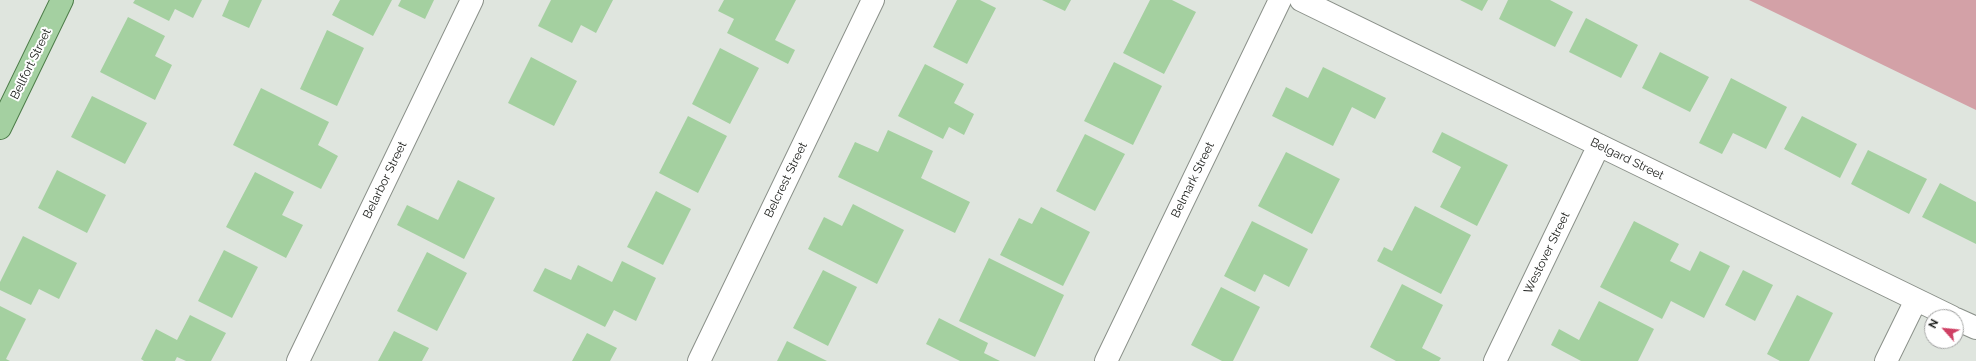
<!DOCTYPE html>
<style>
body{margin:0}
#map{position:relative;width:1976px;height:361px;overflow:hidden;background:#dfe5de;font-family:Raleway,sans-serif}
canvas{display:block}
.north{position:absolute;left:1924px;top:309px;width:40px;height:40px;box-sizing:border-box;background:#fff;border:1px solid #a3a4a3;border-radius:50%;rotate:297deg;font-size:11px;font-weight:700;line-height:16px;text-align:center;color:#191b18}
.north::after{content:'';display:block;margin:auto;width:14px;height:18px;background:#cf4064;clip-path:polygon(50% 0,100% 100%,50% 72%,0 100%)}
</style>
<div id="map">
<canvas width="1976" height="361"></canvas>
<div class="north">N</div>
</div>
<script>
const ctx = document.querySelector('canvas').getContext('2d');
ctx.lineJoin = 'round';
function fillPath(path, color) { ctx.fillStyle = color; ctx.fill(path, 'evenodd'); }
const poly = rows => new Path2D(rows.map(r => 'M' + r).join(''));
function trace(path, color, width, dash) { ctx.strokeStyle = color; ctx.lineWidth = width; ctx.lineCap = dash ? 'butt' : 'round'; ctx.setLineDash(dash || []); ctx.stroke(path); }
function label(font, color, halo, rows, align = 'center') {
  ctx.font = font + ' Raleway,sans-serif'; ctx.lineWidth = 4; ctx.setLineDash([]); ctx.textBaseline = 'middle'; ctx.strokeStyle = halo; ctx.fillStyle = color; for (const [text, x, y, turn = 0] of rows) {
    ctx.save(); ctx.translate(x, y); ctx.rotate((+turn || 0) * Math.PI / 180); ctx.textAlign = isNaN(turn) ? turn : align; if (halo) ctx.strokeText(text, 0, 0); ctx.fillText(text, 0, 0); ctx.restore();
  }
}
fillPath(poly([
 [1749,0,1976,0,1976,110]
]), '#d3a1a7');
fillPath(poly([
 [135,0,202,0,193,18,175,9,169,21,133,3],
 [229,0,262,0,249,28,222,16],
 [340,0,392,0,373,36,332,15],
 [401,0,434,0,425,19,398,6],
 [551,0,613,0,596,33,581,25,572,43,538,26],
 [724,0,796,0,775,40,795,50,788,64,727,33,734,19,718,11],
 [957,0,980,0,996,8,967,64,933,47],
 [1042,0,1071,0,1065,11],
 [1150,0,1172,0,1196,12,1164,74,1123,53],
 [1460,0,1488,0,1482,11],
 [1508,0,1550,0,1573,12,1555,47,1499,19],
 [128,17,165,36,155,56,172,65,155,100,100,72],
 [1586,18,1638,45,1621,78,1569,52],
 [327,30,364,48,337,106,300,89],
 [720,48,759,68,730,124,692,104],
 [1660,52,1709,77,1690,112,1642,88],
 [531,57,577,81,554,126,508,103],
 [1114,62,1162,86,1133,145,1084,121],
 [925,64,964,84,954,103,974,114,964,135,949,127,943,139,898,116],
 [1323,67,1386,98,1375,119,1352,107,1333,146,1272,116,1286,87,1308,98],
 [1731,78,1787,107,1766,149,1733,133,1722,154,1699,143],
 [261,88,329,122,318,145,338,156,321,189,233,145],
 [92,96,147,123,125,164,71,137],
 [688,116,727,136,698,193,659,173],
 [1802,116,1857,144,1840,178,1784,149],
 [888,130,933,151,921,178,970,202,955,233,838,177,855,142,878,152],
 [1442,132,1508,165,1477,226,1440,207,1461,167,1432,152],
 [1085,134,1125,154,1095,211,1056,191],
 [1868,150,1927,179,1909,214,1851,184],
 [1286,152,1340,179,1312,234,1258,206],
 [57,170,106,195,87,233,38,208],
 [255,172,294,192,282,215,303,225,286,258,226,227],
 [458,180,495,198,464,259,397,225,407,205,438,220],
 [1940,183,1976,202,1976,244,1922,217],
 [656,191,691,209,663,265,627,247],
 [853,204,904,230,877,284,808,249,824,217,842,226],
 [1415,206,1471,235,1441,294,1377,261,1384,247,1392,251],
 [1041,207,1090,232,1063,286,1000,255,1019,218,1032,224],
 [1252,221,1308,249,1289,287,1264,274,1255,292,1224,276],
 [1634,221,1679,244,1670,261,1690,271,1700,251,1730,266,1704,318,1671,301,1662,319,1600,287],
 [23,236,77,263,59,299,39,289,31,305,0,290,0,282],
 [224,250,258,267,232,318,198,301],
 [427,252,467,273,437,331,397,311],
 [989,258,1064,295,1035,357,959,321],
 [622,261,656,278,636,321,614,310,605,327,533,291,545,268,571,280,578,265,612,282],
 [823,270,857,287,828,346,793,328],
 [1743,270,1773,285,1755,321,1725,305],
 [1402,284,1443,305,1422,348,1441,358,1439,361,1396,361,1370,347],
 [1221,287,1260,307,1233,361,1222,361,1191,345],
 [1797,295,1833,313,1809,361,1780,361,1767,354],
 [1599,301,1654,329,1638,361,1581,361,1551,345,1559,329,1579,340],
 [0,306,26,319,6,359,10,361,0,361],
 [190,315,226,333,211,361,186,361,177,357,175,361,144,361,141,359,156,329,177,340],
 [939,318,988,343,984,353,1000,361,960,361,926,344],
 [394,331,429,348,422,361,378,361],
 [587,333,617,348,610,361,572,361],
 [787,341,827,361,777,361]
]), '#a4d0a0');
const minor = poly([
 [1301,0,1952,317],
 [1956,319,1976,328],
 [298,361,472,0],
 [699,361,873,0],
 [1106,361,1280,0],
 [1495,361,1599,145],
 [1886,361,1916,300]
]);
const major = poly([
 [0,128,62,0]
]);
trace(minor, '#8a9089', 24);
trace(major, '#4c7c48', 24);
trace(minor, '#fff', 22);
trace(major, '#a4d0a1', 22);
label('12px', '#191b18', '#fff', [
 ["Bellfort Street",31,64,-64],
 ["Belgard Street",1627,159,26],
 ["Belarbor Street",385,180,-64],
 ["Belcrest Street",786,180,-64],
 ["Belmark Street",1193,180,-64],
 ["Westover Street",1547,253,-64]
]);
</script>
